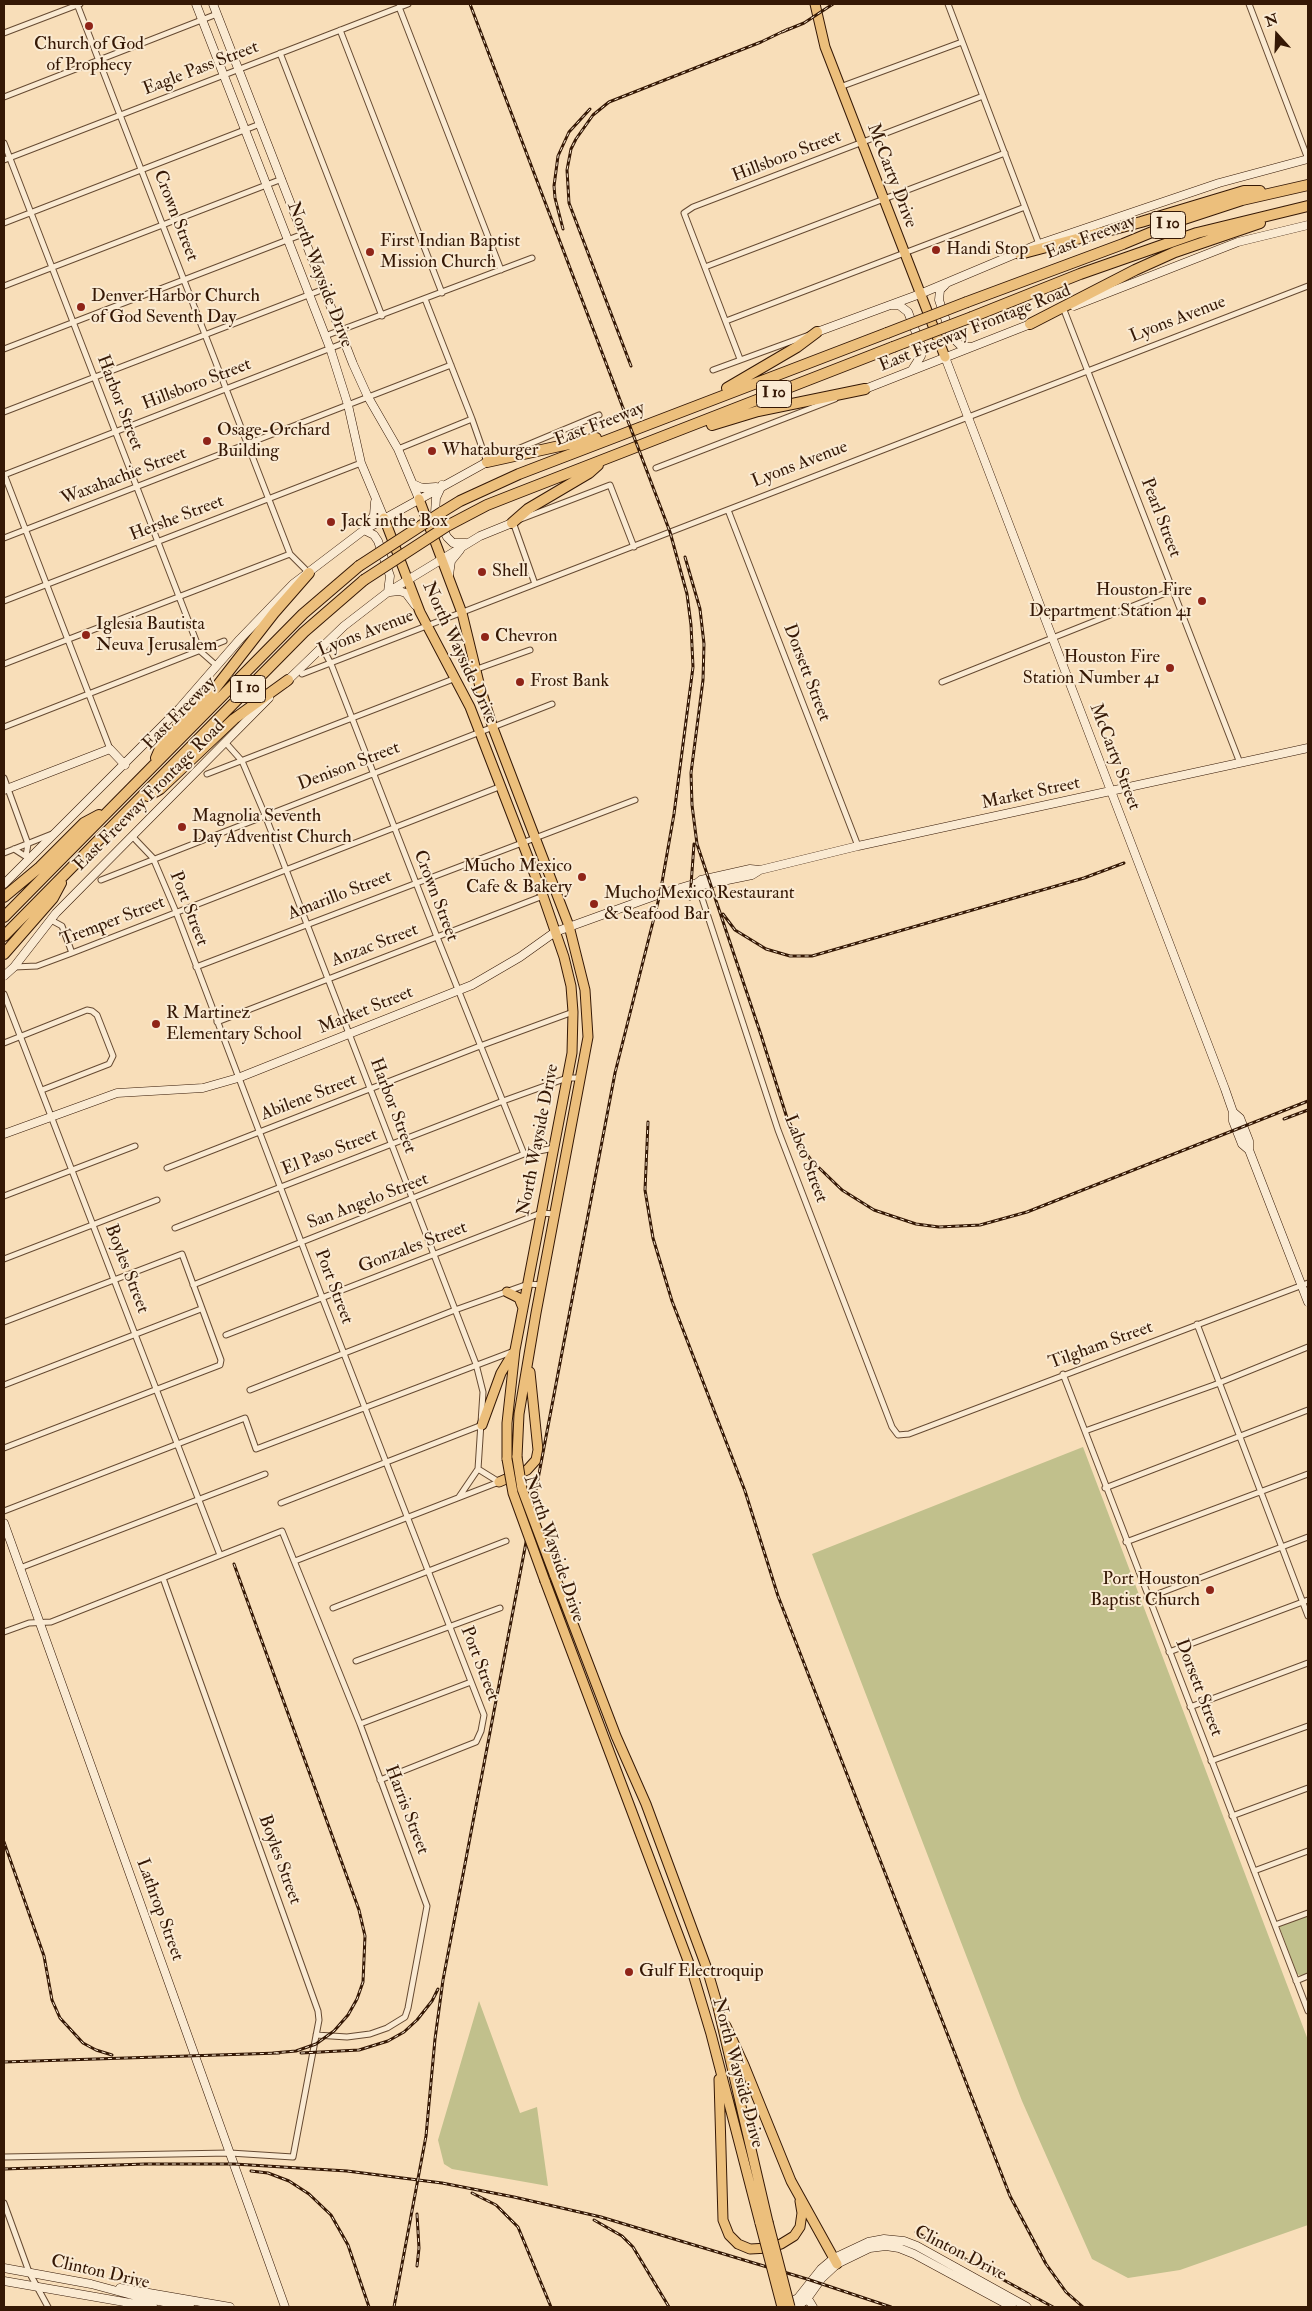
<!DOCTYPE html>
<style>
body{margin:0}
#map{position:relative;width:1312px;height:2311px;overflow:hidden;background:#f8deb9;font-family:"IM FELL Double Pica",serif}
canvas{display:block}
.frame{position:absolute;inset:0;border:5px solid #351805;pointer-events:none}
.north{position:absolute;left:1252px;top:10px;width:50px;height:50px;-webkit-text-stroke:4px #faead2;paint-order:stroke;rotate:340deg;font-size:14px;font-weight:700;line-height:20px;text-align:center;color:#351805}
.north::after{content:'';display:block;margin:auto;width:18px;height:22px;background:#351805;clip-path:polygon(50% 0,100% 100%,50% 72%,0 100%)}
</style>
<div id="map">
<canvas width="1312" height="2311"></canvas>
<div class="frame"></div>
<div class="north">N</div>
</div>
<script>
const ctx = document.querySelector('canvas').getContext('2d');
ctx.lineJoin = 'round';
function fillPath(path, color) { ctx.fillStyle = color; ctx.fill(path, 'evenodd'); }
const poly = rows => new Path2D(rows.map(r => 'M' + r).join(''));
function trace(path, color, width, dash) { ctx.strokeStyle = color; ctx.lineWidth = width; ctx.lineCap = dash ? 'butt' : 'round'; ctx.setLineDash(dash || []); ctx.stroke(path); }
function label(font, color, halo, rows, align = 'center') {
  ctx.font = font + ' "IM FELL Double Pica",serif'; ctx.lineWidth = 4; ctx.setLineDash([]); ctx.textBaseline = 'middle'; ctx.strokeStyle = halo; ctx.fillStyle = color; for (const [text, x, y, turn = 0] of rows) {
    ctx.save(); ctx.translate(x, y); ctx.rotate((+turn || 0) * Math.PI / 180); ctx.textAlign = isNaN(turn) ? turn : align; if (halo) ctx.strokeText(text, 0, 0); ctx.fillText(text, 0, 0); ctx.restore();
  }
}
fillPath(poly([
 [1083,1447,1308,2040,1308,2225,1180,2270,1128,2278,1092,2259,1022,2101,812,1554],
 [1308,1915,1308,1973,1301,1976,1297,1974,1279,1926],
 [479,2001,520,2113,537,2107,548,2186,452,2169,444,2164,438,2140]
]), '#c1c08c');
const street = poly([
 [77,4,290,554,309,573],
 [948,4,1039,244],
 [1249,4,1308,159],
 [399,7,501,270],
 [340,30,442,293],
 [4,33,80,4],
 [280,53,382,316],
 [840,87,962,42],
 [4,97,217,14],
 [4,143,200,651,217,666],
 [4,160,408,4],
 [4,223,260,124],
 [705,267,1005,153],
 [4,286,282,179],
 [425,299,472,419,487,462],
 [1064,310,1240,763],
 [726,321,1025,207],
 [325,336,532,258],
 [4,349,303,234],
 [740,359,684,213,693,207,983,96],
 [713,370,809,335],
 [4,412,324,289],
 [398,449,472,419],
 [508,453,599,415],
 [656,468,835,399],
 [4,474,110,749],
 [4,475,344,343],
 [728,510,858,846],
 [521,519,610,485,634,547],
 [513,522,535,584],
 [4,538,451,365],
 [4,601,361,463],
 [322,647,331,664,437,937,524,1154],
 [4,664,290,554],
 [477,669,530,650],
 [302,674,1308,286],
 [942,682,1173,590],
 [4,727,224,641],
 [225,742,242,761,265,815,476,1364,483,1392,478,1469,459,1497],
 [207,774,456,678],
 [4,778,28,844,26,856],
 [132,836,153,858,176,912,322,1297,484,1715,481,1731,476,1742,380,1780],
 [14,849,28,858],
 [4,853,52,834],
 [101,880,552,704],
 [697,883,778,1130,892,1427,898,1435,909,1434,1308,1283],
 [51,920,62,926,72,953],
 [14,967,37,966,72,953,499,787],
 [196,967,635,800],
 [4,994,220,1555],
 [217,1022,543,896],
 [4,1043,87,1010,92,1011,97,1015,113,1056,109,1064,42,1090],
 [167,1168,480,1046,573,1012],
 [4,1196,135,1146],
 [175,1228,503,1101,567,1078,581,1078],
 [4,1259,157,1200],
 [193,1285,524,1154,554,1148],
 [4,1322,182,1254,221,1360,220,1365,4,1448],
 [1197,1324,1308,1616],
 [226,1335,541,1213,555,1214],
 [1063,1374,1308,2011],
 [4,1385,201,1309],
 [250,1390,455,1310,528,1284,542,1285],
 [1085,1431,1214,1385,1308,1347],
 [478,1469,499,1482],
 [1105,1488,1308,1410],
 [281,1503,482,1425],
 [4,1511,245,1418,256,1449,514,1351],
 [1126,1542,1308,1474],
 [295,1561,499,1482],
 [20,1568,265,1474],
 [1147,1598,1308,1537],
 [333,1608,506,1541],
 [4,1632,29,1623,51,1622,282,1531,360,1724,427,1906,408,2008,405,2017,387,2028,370,2034,347,2037,316,2035],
 [1169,1652,1308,1600],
 [356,1661,500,1608],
 [1190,1707,1308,1663],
 [360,1724,471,1682],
 [1211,1761,1308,1726],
 [1232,1816,1308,1788],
 [1254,1871,1308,1851],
 [1275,1925,1308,1913],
 [1296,1981,1308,1976],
 [4,2157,230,2153,293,2157,319,2020,318,2011,163,1578],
 [4,2203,29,2272,48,2307]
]);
const secondary = poly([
 [196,4,330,348,348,405,361,463,384,518],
 [213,4,353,364,368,397,398,449,419,499],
 [945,285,940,290,939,300,951,336,961,346,970,347],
 [892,305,899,305,908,312,922,348,921,356,912,370],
 [1074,306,1238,242,1308,225],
 [817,332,920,294,1039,244,1219,183,1308,159],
 [945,357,1225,1089,1233,1112,1233,1121,1242,1144,1249,1150],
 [865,389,1033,323],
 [413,484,422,488,436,487],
 [442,485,436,498,435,513,447,537,453,543,466,543],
 [375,502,374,515,364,530,374,535,378,541,390,576,388,592],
 [449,575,451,561,460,550],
 [390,592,399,591,406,593,415,605],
 [285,683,344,626,388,592,480,536,512,523],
 [4,790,110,749,125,765],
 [697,883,703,885,752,875,760,870],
 [4,884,179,709,240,639,293,584,364,530,487,462],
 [4,976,14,967,56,913,269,698],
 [1233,1112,1240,1118,1249,1141,1249,1150,1308,1302],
 [4,1134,117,1093,203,1088,238,1078,472,985,520,957,555,932,660,894,697,883,701,880,750,869,760,870,858,846,1308,748],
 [4,1523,285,2307],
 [4,2268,91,2284,143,2298,190,2307],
 [4,2281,153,2307],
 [120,2288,230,2307],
 [803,2298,810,2302,813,2307],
 [785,2305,798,2298,821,2269,834,2258,868,2242,884,2239,904,2241,917,2246,1027,2307],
 [797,2307,807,2299,822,2278,837,2264,870,2248,886,2246,899,2248,914,2254,1012,2307]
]);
const primary = poly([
 [815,4,825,47,945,357],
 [419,499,462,613,480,687,493,728,569,926,585,990,588,1037,536,1313,519,1414,517,1457],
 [384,518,420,612,470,707,543,896,564,957,571,986,573,1012,572,1053,515,1350,507,1423,507,1459],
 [507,1292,519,1298,523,1308],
 [482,1425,501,1373,513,1353],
 [499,1482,527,1470,536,1460,538,1450,530,1372],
 [554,1574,616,1736,646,1804,707,1969,717,2003,768,2222],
 [545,1581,693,1974,711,2034,760,2223],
 [726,2026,744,2065,791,2181,837,2264],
 [719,2079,723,2220,729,2235,738,2244,750,2249,769,2248,781,2244,794,2236,800,2227,802,2213,800,2201]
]);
const highway = poly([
 [1020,254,1141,222,1244,191,1260,191],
 [967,302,1123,244,1181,220,1242,200,1308,185],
 [972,317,1080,274,1197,233,1308,206],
 [1030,324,1135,270,1175,252,1260,223],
 [727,388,797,347,817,332],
 [712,425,758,411,865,389],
 [487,462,596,438],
 [442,512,460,501,519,474,887,333],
 [512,523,528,509,589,473,598,465],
 [447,526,487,505,515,494,893,347],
 [156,758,162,744,214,690,274,613,309,573],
 [148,796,160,789,234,719,288,680],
 [4,897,40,867,84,823,99,815],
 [4,917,303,614,359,566],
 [4,936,304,632,364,580],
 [4,954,53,898,61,883]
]);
trace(street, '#664a32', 7);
trace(secondary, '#351805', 9);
trace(primary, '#351805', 11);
trace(highway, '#351805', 12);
trace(street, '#faead2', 5);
trace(secondary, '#faead2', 8);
trace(primary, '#ecbf7c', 9);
trace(highway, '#ecbf7c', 10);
const rail = poly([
 [782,32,804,23,833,4],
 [563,229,555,198,554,186,558,156,569,132,590,109],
 [631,366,569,203,567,170,571,149,576,139,593,115,609,102,761,42,788,29],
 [685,557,700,609,704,644,703,680,691,773,692,805,697,844,761,1035,787,1118,803,1149,811,1160,842,1190,874,1210,916,1224,939,1227,980,1225,1027,1212,1308,1101],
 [690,899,694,844],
 [723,914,735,930,766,949,790,956,812,956,1084,878,1124,863],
 [1284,1119,1308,1110],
 [648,1122,645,1190,653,1238,672,1301,745,1491,778,1596,1010,2196,1046,2264,1066,2292,1083,2307],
 [234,1564,359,1910,365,1936,363,1982,357,1999,348,2015,334,2031,316,2044,296,2051,273,2053],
 [4,1842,44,1956,52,2000,60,2018,83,2043,96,2050,112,2055],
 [301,2053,359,2050,388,2041,404,2032,417,2020,432,2001,438,1989],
 [4,2062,279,2053],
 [4,2169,145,2164,234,2164,347,2171,442,2183,514,2197,601,2217,807,2279,891,2307],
 [251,2171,268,2173,289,2181,309,2194,331,2215,348,2245,369,2307],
 [472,2193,496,2205,518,2227,551,2307],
 [594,2220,622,2236,633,2247,669,2307],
 [916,2232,1053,2307],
 [417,2266,419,2248,417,2214],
 [394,2307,426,2136,435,2039,443,1980,615,1073,660,894,674,814,693,667,691,625,687,594,670,532,470,4]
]);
trace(rail, '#351805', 3);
trace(rail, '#faead2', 1, [4]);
const primaryBridge = poly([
 [517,1457,522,1489,554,1574],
 [507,1459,513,1493,545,1581],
 [768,2222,790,2307],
 [760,2223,782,2307]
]);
const highwayBridge = poly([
 [887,333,967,302],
 [893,347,972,317],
 [359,566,442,512],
 [364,580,447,526]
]);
trace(primaryBridge, '#351805', 11, []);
trace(highwayBridge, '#351805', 12, []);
trace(primaryBridge, '#ecbf7c', 9);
trace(highwayBridge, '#ecbf7c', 10);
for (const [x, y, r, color] of [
 [89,26,5,"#8f2418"],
 [936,250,5,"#8f2418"],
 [370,252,5,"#8f2418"],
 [81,307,5,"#8f2418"],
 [207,441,5,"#8f2418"],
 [432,451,5,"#8f2418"],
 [331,522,5,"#8f2418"],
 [482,572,5,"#8f2418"],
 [1202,601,5,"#8f2418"],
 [86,635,5,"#8f2418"],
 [485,637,5,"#8f2418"],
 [1170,668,5,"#8f2418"],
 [520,682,5,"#8f2418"],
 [182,827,5,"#8f2418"],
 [582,877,5,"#8f2418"],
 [594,904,5,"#8f2418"],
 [156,1024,5,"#8f2418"],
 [1210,1590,5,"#8f2418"],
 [629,1972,5,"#8f2418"]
]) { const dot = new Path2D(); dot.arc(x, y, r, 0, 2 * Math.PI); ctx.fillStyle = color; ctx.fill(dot); trace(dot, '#faead2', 2); }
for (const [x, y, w] of [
 [1168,225,35],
 [774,394,35],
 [248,689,35]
]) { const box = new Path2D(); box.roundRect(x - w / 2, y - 13.5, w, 27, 4); ctx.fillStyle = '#faead2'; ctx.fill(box); trace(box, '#351805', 1); }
label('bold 16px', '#351805', null, [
 ["I 10",1168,225],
 ["I 10",774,394],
 ["I 10",248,689]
]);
label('18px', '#351805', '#faead2', [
 ["Church of God",89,45,"center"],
 ["of Prophecy",89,66,"center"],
 ["First Indian Baptist",380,242],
 ["Mission Church",380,263],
 ["Handi Stop",946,250],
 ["Denver Harbor Church",91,297],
 ["of God Seventh Day",91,318],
 ["Osage-Orchard",217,431],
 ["Building",217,452],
 ["Whataburger",442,451],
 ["Jack in the Box",341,522],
 ["Shell",492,572],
 ["Houston Fire",1192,591,"right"],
 ["Department Station 41",1192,612,"right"],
 ["Iglesia Bautista",96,625],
 ["Neuva Jerusalem",96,646],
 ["Chevron",495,637],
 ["Houston Fire",1160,658,"right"],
 ["Station Number 41",1160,679,"right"],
 ["Frost Bank",530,682],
 ["Magnolia Seventh",192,817],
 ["Day Adventist Church",192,838],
 ["Mucho Mexico",572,867,"right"],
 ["Cafe & Bakery",572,888,"right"],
 ["Mucho Mexico Restaurant",604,894],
 ["& Seafood Bar",604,915],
 ["R Martinez",166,1014],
 ["Elementary School",166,1035],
 ["Port Houston",1200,1580,"right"],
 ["Baptist Church",1200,1601,"right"],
 ["Gulf Electroquip",639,1972]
], 'left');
label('18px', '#351805', '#faead2', [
 ["Eagle Pass Street",201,69,-21],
 ["Hillsboro Street",787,157,-21],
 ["McCarty Drive",891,176,69],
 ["Crown Street",175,216,69],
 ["East Freeway",1091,238,-21],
 ["North Wayside Drive",319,275,69],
 ["Lyons Avenue",1178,320,-21],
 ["East Freeway Frontage Road",975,329,-22],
 ["Hillsboro Street",197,385,-21],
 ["Harbor Street",119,403,69],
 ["East Freeway",600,425,-21],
 ["Lyons Avenue",800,465,-21],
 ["Waxahachie Street",124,477,-21],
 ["Pearl Street",1160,518,69],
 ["Hershe Street",177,519,-21],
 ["Lyons Avenue",366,634,-21],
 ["North Wayside Drive",459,653,65],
 ["Dorsett Street",806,673,69],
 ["East Freeway",180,714,-45],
 ["McCarty Street",1114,757,69],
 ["Denison Street",349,767,-21],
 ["Market Street",1031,794,-12],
 ["East Freeway Frontage Road",150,796,-45],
 ["Amarillo Street",340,896,-21],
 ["Crown Street",435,896,69],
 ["Port Street",188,909,69],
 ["Tremper Street",113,922,-21],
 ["Anzac Street",375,946,-21],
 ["Market Street",366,1011,-22],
 ["Abilene Street",309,1098,-21],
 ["Harbor Street",392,1106,69],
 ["North Wayside Drive",539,1140,-79],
 ["El Paso Street",330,1153,-21],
 ["Labco Street",805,1159,69],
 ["San Angelo Street",368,1202,-21],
 ["Gonzales Street",413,1248,-21],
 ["Boyles Street",126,1269,69],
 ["Port Street",333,1287,69],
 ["Tilgham Street",1101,1346,-20],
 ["North Wayside Drive",553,1549,71],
 ["Port Street",479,1664,69],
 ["Dorsett Street",1198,1688,69],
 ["Harris Street",406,1810,69],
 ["Boyles Street",279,1860,70],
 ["Lathrop Street",159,1910,70],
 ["North Wayside Drive",737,2073,75],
 ["Clinton Drive",960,2254,27],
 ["Clinton Drive",100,2273,13]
]);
</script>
